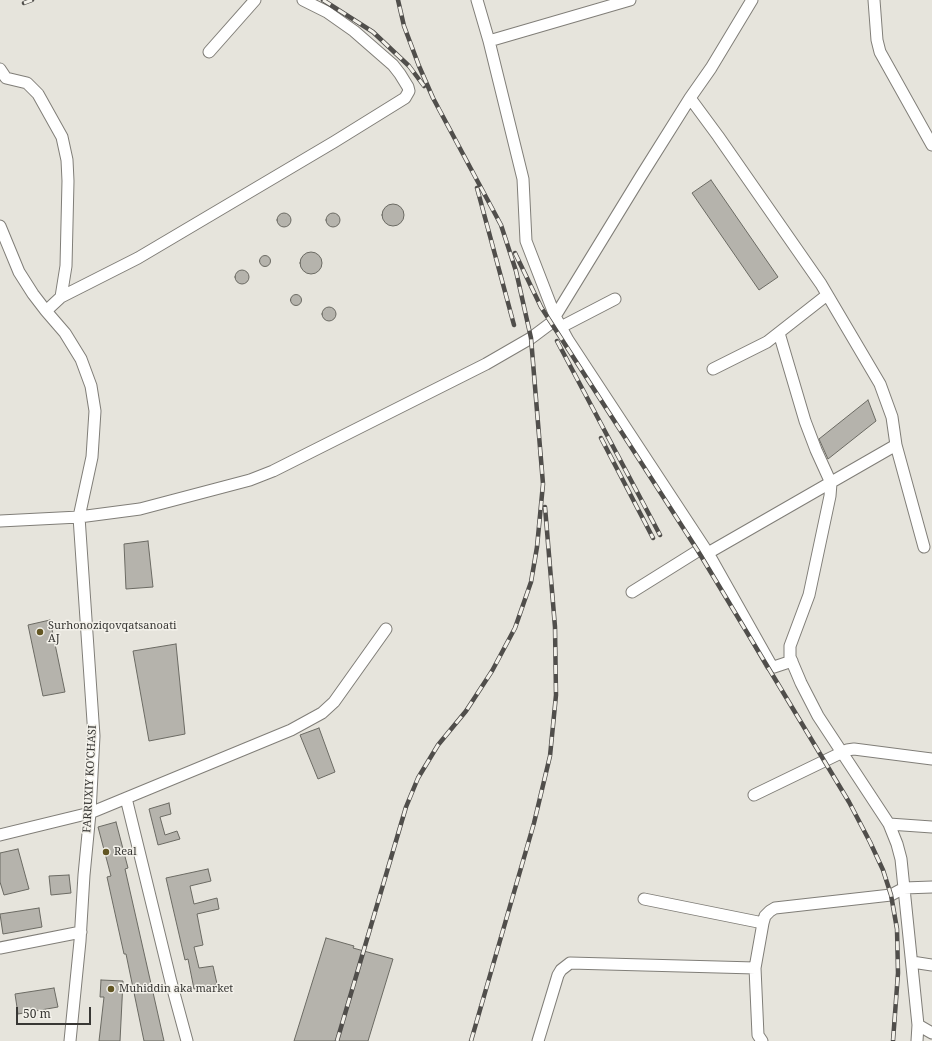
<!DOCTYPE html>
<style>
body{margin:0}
#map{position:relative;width:932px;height:1041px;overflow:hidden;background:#e6e4dc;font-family:"Noto Serif",serif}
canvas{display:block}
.scale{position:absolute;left:16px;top:1007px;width:75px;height:18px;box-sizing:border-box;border:2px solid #383734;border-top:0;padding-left:5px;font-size:12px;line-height:14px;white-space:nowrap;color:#383734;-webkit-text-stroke:3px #f3f1ea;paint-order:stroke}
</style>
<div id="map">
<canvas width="932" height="1041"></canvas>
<div class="scale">50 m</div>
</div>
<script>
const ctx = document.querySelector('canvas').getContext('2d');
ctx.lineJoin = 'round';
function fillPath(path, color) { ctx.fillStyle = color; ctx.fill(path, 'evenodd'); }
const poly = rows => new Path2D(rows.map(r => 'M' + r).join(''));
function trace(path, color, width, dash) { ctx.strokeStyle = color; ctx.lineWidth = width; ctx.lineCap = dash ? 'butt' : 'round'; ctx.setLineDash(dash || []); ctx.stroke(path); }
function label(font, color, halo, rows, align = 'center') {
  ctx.font = font + ' "Noto Serif",serif'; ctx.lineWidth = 3; ctx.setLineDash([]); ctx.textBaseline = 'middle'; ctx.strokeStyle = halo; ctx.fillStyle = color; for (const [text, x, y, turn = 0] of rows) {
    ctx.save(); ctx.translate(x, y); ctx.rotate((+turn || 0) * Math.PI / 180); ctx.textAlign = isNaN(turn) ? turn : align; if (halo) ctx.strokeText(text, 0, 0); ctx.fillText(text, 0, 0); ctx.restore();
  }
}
const building = poly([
 [711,180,778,277,759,290,692,193,711,180],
 '382 215a11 11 0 1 1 22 0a11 11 0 1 1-22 0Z',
 '277 220a7 7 0 1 1 14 0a7 7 0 1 1-14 0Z',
 '326 220a7 7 0 1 1 14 0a7 7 0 1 1-14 0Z',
 '300 263a11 11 0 1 1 22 0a11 11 0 1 1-22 0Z',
 '259.5 261a5.5 5.5 0 1 1 11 0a5.5 5.5 0 1 1-11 0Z',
 '235 277a7 7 0 1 1 14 0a7 7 0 1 1-14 0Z',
 '290.5 300a5.5 5.5 0 1 1 11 0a5.5 5.5 0 1 1-11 0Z',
 '322 314a7 7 0 1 1 14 0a7 7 0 1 1-14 0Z',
 [868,400,876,421,828,459,819,439,868,400],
 [148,541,153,587,126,589,124,544,148,541],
 [50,620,65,692,43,696,28,625,50,620],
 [176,644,185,734,149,741,133,651,176,644],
 [319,728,335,772,318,779,300,735,319,728],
 [169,803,171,814,160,817,165,835,177,831,180,839,158,845,149,809,169,803],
 [116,822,128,868,125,869,164,1041,144,1041,126,954,124,954,107,877,111,876,98,827,116,822],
 [18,849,29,889,4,895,0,882,0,853,18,849],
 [208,869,211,881,190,886,194,904,217,898,219,909,197,914,203,945,194,947,199,968,213,966,217,984,194,989,188,959,185,960,166,878,208,869],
 [69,875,71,893,51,895,49,876,69,875],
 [39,908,42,927,3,934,0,914,39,908],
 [326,938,354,946,353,948,393,959,368,1041,294,1041,326,938],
 [101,980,123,981,120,1041,99,1041,104,997,100,997,101,980],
 [54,988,58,1007,18,1014,15,994,54,988]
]);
fillPath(building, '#b5b3ac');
trace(building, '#6b6a63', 1);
const minor = poly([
 [477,0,489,41,523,179,526,241,555,316,568,340,708,553,896,445,892,417,880,384,821,284,718,136,690,98],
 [874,0,877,40,880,52,932,145],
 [489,41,630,0],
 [209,52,255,0],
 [0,69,6,78,27,83,38,94,62,137,67,160,68,181,66,266,61,297,46,311,65,333,81,359,91,386,95,411,92,457,79,517,94,736,90,813,84,875,80,941,70,1041],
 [0,226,19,272,33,294,46,311],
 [61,297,138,258,334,142,405,98,409,91,408,87,400,74,393,65,354,31,327,12,303,0],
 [561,327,615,299],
 [779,333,805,421,816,450,831,483,830,496,809,595,790,646,790,657,801,683,818,716,889,824,897,844,901,859,918,1025,932,1033],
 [713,369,767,342,827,295],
 [896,445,924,547],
 [0,521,79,517,140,509,250,480,273,471,486,364,531,338,551,323,641,176,690,98,711,68,752,0],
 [708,553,771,665,774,667,792,661],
 [632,592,704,547],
 [754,795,847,750,854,749,932,759],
 [126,798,171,982,187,1041],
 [889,824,932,827],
 [0,835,90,813,291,730,322,713,334,702,386,629],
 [644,899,763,923],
 [0,948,81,932],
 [912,962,932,965],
 [755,968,758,1035,762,1041],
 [538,1041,558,975,561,970,570,963,755,968,763,923,765,916,770,911,775,908,891,895,904,888,932,887],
 [917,1041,918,1025]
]);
trace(minor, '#807e78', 13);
trace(minor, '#fff', 11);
const rail = poly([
 [323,0,373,32,409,66,424,86],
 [24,3,32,0],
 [477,188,514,325],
 [515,253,541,307,698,551,849,802,870,842,883,870,891,895,897,929,898,973,893,1041],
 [557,341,660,535],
 [601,438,653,538],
 [337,1041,406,807,418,778,438,745,466,711,492,671,515,628,531,582,537,547,543,484,531,338,516,271,501,225,433,98,419,66,404,26,398,0],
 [471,1041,534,823,550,756,556,695,555,627,545,507]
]);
trace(rail, '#504e4b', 4.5);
trace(rail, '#f3f1ea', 3, [9]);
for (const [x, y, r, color] of [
 [40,632,4,"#625623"],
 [106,852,4,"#625623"],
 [111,989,4,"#625623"]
]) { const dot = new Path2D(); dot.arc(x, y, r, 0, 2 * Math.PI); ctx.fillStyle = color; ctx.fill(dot); trace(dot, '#f3f1ea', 1.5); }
label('11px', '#383734', '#f3f1ea', [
 ["Surhonoziqovqatsanoati",48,626],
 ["AJ",48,639],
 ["Real",114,852],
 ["Muhiddin aka market",119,989]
], 'left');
label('11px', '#383734', '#f3f1ea', [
 ["FARRUXIY KO'CHASI",90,779,-87]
]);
</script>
